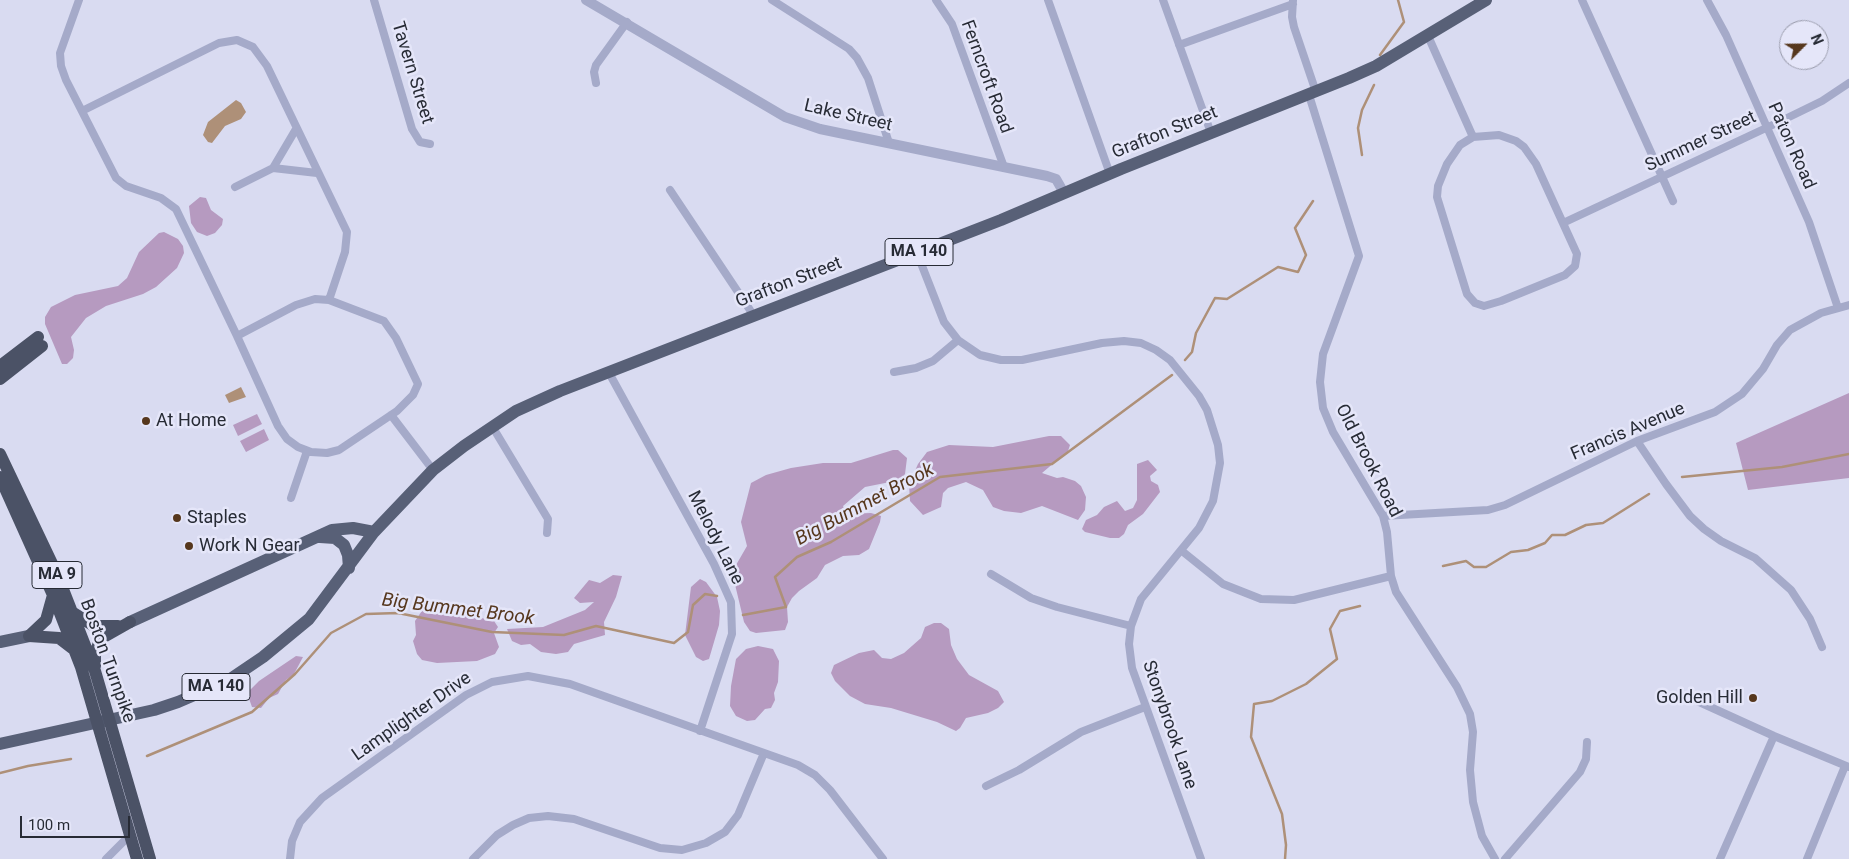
<!DOCTYPE html>
<style>
body{margin:0}
#map{position:relative;width:1849px;height:859px;overflow:hidden;background:#d9dbf1;font-family:Roboto,sans-serif}
canvas{display:block}
.north{position:absolute;left:1779px;top:20px;width:50px;height:50px;box-sizing:border-box;background:#e5e6f9;border:1px solid #999bab;border-radius:50%;rotate:67deg;font-size:14px;font-weight:700;line-height:20px;text-align:center;color:#272b35}
.north::after{content:'';display:block;margin:auto;width:18px;height:22px;background:#56371d;clip-path:polygon(50% 0,100% 100%,50% 72%,0 100%)}
.scale{position:absolute;left:20px;top:816px;width:110px;height:22px;box-sizing:border-box;border:2px solid #272b35;border-top:0;padding-left:6px;font-size:15px;line-height:18px;white-space:nowrap;color:#272b35;-webkit-text-stroke:4px #e5e6f9;paint-order:stroke}
</style>
<div id="map">
<canvas width="1849" height="859"></canvas>
<div class="north">N</div>
<div class="scale">100 m</div>
</div>
<script>
const ctx = document.querySelector('canvas').getContext('2d');
ctx.lineJoin = 'round';
function fillPath(path, color) { ctx.fillStyle = color; ctx.fill(path, 'evenodd'); }
const poly = rows => new Path2D(rows.map(r => 'M' + r).join(''));
function trace(path, color, width, dash) { ctx.strokeStyle = color; ctx.lineWidth = width; ctx.lineCap = dash ? 'butt' : 'round'; ctx.setLineDash(dash || []); ctx.stroke(path); }
function label(font, color, halo, rows, align = 'center') {
  ctx.font = font + ' Roboto,sans-serif'; ctx.lineWidth = 5; ctx.setLineDash([]); ctx.textBaseline = 'middle'; ctx.strokeStyle = halo; ctx.fillStyle = color; for (const [text, x, y, turn = 0] of rows) {
    ctx.save(); ctx.translate(x, y); ctx.rotate((+turn || 0) * Math.PI / 180); ctx.textAlign = isNaN(turn) ? turn : align; if (halo) ctx.strokeText(text, 0, 0); ctx.fillText(text, 0, 0); ctx.restore();
  }
}
fillPath(poly([
 [200,197,206,198,211,210,223,219,222,225,215,233,207,236,197,232,191,223,189,206],
 [164,232,178,239,183,246,184,253,177,268,156,287,143,294,106,306,86,318,71,337,74,350,73,358,67,364,62,364,45,324,45,317,51,307,75,295,118,286,127,278,139,252,159,233],
 [1849,393,1849,478,1748,490,1736,443],
 [257,414,262,424,238,436,233,425],
 [264,429,269,440,246,452,240,441],
 [1049,436,1061,436,1070,445,1068,451,1042,473,1057,478,1063,477,1075,481,1081,486,1086,497,1085,510,1078,520,1042,506,1021,513,1004,511,993,507,983,490,966,482,948,488,943,493,941,507,923,515,910,501,909,484,918,464,927,452,949,445,993,447],
 [893,450,898,450,907,458,905,474,900,480,865,487,843,506,846,514,871,513,881,516,880,522,869,549,859,555,843,556,825,565,817,578,799,591,792,598,787,607,788,622,785,630,756,633,750,631,744,622,732,572,747,546,741,522,751,483,766,475,791,468,823,463,851,463],
 [1148,460,1157,470,1150,476,1151,481,1158,485,1160,492,1143,514,1128,525,1124,534,1119,538,1110,538,1085,532,1082,529,1086,520,1097,515,1104,507,1117,501,1125,511,1133,508,1137,500,1137,464],
 [613,575,622,576,616,597,604,622,605,635,574,644,568,652,556,654,541,652,530,644,521,645,512,641,507,629,543,627,585,610,594,602,580,603,574,598,589,580,600,583],
 [700,579,706,582,717,597,720,611,719,625,709,659,703,661,696,657,685,635,691,587],
 [426,605,494,621,498,627,494,633,499,647,495,654,477,661,437,663,422,660,417,654,413,641,416,635,415,621],
 [934,623,941,623,949,629,951,645,957,659,969,675,998,691,1004,702,998,708,988,713,966,718,960,728,956,731,937,722,891,708,865,704,850,696,835,681,831,673,834,665,859,653,874,650,882,658,891,659,904,653,921,638,925,627],
 [758,646,773,649,779,661,778,682,774,693,775,700,771,708,765,709,755,720,747,721,736,716,730,706,731,686,736,659,746,649],
 [296,656,303,657,294,674,286,680,278,694,269,698,261,708,252,707,247,693,259,681]
]), '#b69ac0');
fillPath(poly([
 [236,100,241,103,246,112,241,119,225,126,212,143,208,142,203,135,208,122],
 [241,387,246,397,229,403,225,395]
]), '#ae9078');
trace(poly([
 [1380,55,1404,22,1398,0],
 [1362,155,1358,128,1362,110,1374,85],
 [1185,360,1192,352,1196,333,1215,298,1227,299,1278,267,1298,272,1306,255,1295,228,1313,201],
 [1682,477,1782,467,1849,454],
 [1443,566,1466,561,1474,567,1486,567,1511,552,1528,550,1545,543,1552,535,1565,535,1586,525,1603,523,1649,494],
 [743,615,786,607,775,577,797,557,831,542,940,477,1052,464,1172,375],
 [147,756,252,712,295,674,331,633,366,614,398,613,492,632,564,635,596,626,674,643,688,632,693,605,705,594,717,596],
 [0,773,28,766,71,759],
 [1285,859,1286,845,1282,814,1251,737,1254,704,1272,701,1306,684,1337,659,1330,629,1340,611,1360,606]
]), '#ae9078', 2.5);
trace(poly([
 [79,0,60,53,61,66,66,80,116,178,126,186,161,198,176,209,237,336,296,305,315,299,329,300,345,252,347,232,267,66,253,47,237,40,219,43,82,111],
 [374,0,412,129,420,142,430,144],
 [772,0,849,49,857,58,868,78,889,143],
 [936,0,952,24,1004,167],
 [1048,0,1110,174],
 [1163,0,1211,133],
 [1293,0,1292,17,1294,27,1316,92],
 [1582,0,1673,201],
 [1707,0,1726,35,1809,222,1838,308],
 [1428,36,1473,137,1499,135,1516,141,1524,147,1536,164,1577,254,1575,266,1565,275,1501,301,1484,306,1475,303,1467,294,1437,197,1438,186,1447,164,1460,145,1473,137],
 [1179,45,1293,4],
 [596,83,594,72,596,65,627,22],
 [1309,95,1359,256,1323,354,1320,382,1323,408,1333,432,1383,516,1387,532,1391,576,1396,592,1457,687,1470,714,1473,732,1470,770,1473,802,1482,836,1495,859],
 [273,168,317,173],
 [235,187,273,168,296,129],
 [670,190,750,310,752,317],
 [1563,223,1781,121,1822,101,1849,83],
 [917,253,944,322,958,340,980,355,1001,360,1022,360,1102,343,1124,341,1141,343,1156,350,1170,360,1199,396,1207,410,1218,445,1220,463,1213,501,1199,528,1141,599,1131,626,1129,644,1132,668,1201,859],
 [237,336,278,426,287,439,298,447,311,452,327,453,339,450,397,411,413,395,418,384,396,338,384,321,329,300],
 [608,371,714,564,731,602,732,634,700,731],
 [894,372,916,368,933,361,958,340],
 [391,415,433,470],
 [492,426,548,519,547,533],
 [1637,441,1666,484,1690,516,1704,529,1721,541,1755,558,1791,590,1810,619,1822,647],
 [291,498,307,451],
 [1383,516,1488,510,1505,505,1637,441,1715,412,1742,394,1763,369,1777,345,1790,330,1821,313,1849,305],
 [1182,551,1223,584,1261,599,1294,600,1391,576],
 [991,574,1031,598,1057,607,1131,626],
 [1697,701,1774,736,1849,767],
 [986,786,1019,770,1081,732,1145,707],
 [106,859,131,834],
 [290,859,292,841,300,822,322,798,466,695,492,682,528,676,570,684,798,765,815,775,830,790,883,859],
 [473,859,497,835,513,825,529,818,548,816,574,819,660,848,682,850,706,843,725,832,738,815,764,753],
 [1505,859,1580,772,1586,759,1587,742],
 [1720,859,1774,736],
 [1807,859,1845,766]
]), '#a5aac9', 8);
trace(poly([
 [586,0,785,117,820,129,1047,176,1056,179,1064,193]
]), '#a5aac9', 10);
trace(poly([
 [320,537,335,538,344,545,348,555,349,568],
 [130,622,332,530,353,528,374,532],
 [0,642,29,636],
 [0,744,154,710,178,702,229,680,263,657,309,619,374,532,433,470,464,446,516,411,560,391,1001,220,1121,169,1349,78,1376,66,1486,0]
]), '#586077', 12);
trace(poly([
 [0,366,38,337],
 [0,379,42,346],
 [0,454,57,574,95,671,150,859],
 [0,477,53,595,81,667,137,859],
 [72,612,94,626,118,626],
 [29,636,59,638,72,648],
 [29,636,46,620,53,595],
 [95,666,95,655,100,639,130,622]
]), '#4b5266', 12);
for (const [x, y, r, color] of [
 [146,421,5,"#56371d"],
 [177,518,5,"#56371d"],
 [189,546,5,"#56371d"],
 [1753,698,5,"#56371d"]
]) { const dot = new Path2D(); dot.arc(x, y, r, 0, 2 * Math.PI); ctx.fillStyle = color; ctx.fill(dot); trace(dot, '#e5e6f9', 2); }
for (const [x, y, w] of [
 [919,252,68],
 [57,575,50],
 [216,687,68]
]) { const box = new Path2D(); box.roundRect(x - w / 2, y - 13.5, w, 27, 4); ctx.fillStyle = '#e5e6f9'; ctx.fill(box); trace(box, '#272b35', 1); }
label('bold 16px', '#272b35', null, [
 ["MA 140",919,252],
 ["MA 9",57,575],
 ["MA 140",216,687]
]);
label('18px', '#272b35', '#e5e6f9', [
 ["Tavern Street",412,73,73],
 ["Ferncroft Road",986,77,70],
 ["Lake Street",848,116,13],
 ["Grafton Street",1165,133,-22],
 ["Summer Street",1701,142,-25],
 ["Paton Road",1791,146,66],
 ["Grafton Street",789,283,-21],
 ["Francis Avenue",1628,432,-23],
 ["Old Brook Road",1368,461,63],
 ["Melody Lane",715,538,63],
 ["Boston Turnpike",107,661,70],
 ["Lamplighter Drive",412,717,-35],
 ["Stonybrook Lane",1169,725,71]
]);
label('18px', '#272b35', '#e5e6f9', [
 ["At Home",156,421],
 ["Staples",187,518],
 ["Work N Gear",199,546],
 ["Golden Hill",1743,698,"right"]
], 'left');
label('italic 19px', '#56371d', '#e5e6f9', [
 ["Big Bummet Brook",865,505,-28],
 ["Big Bummet Brook",458,610,7]
]);
</script>
